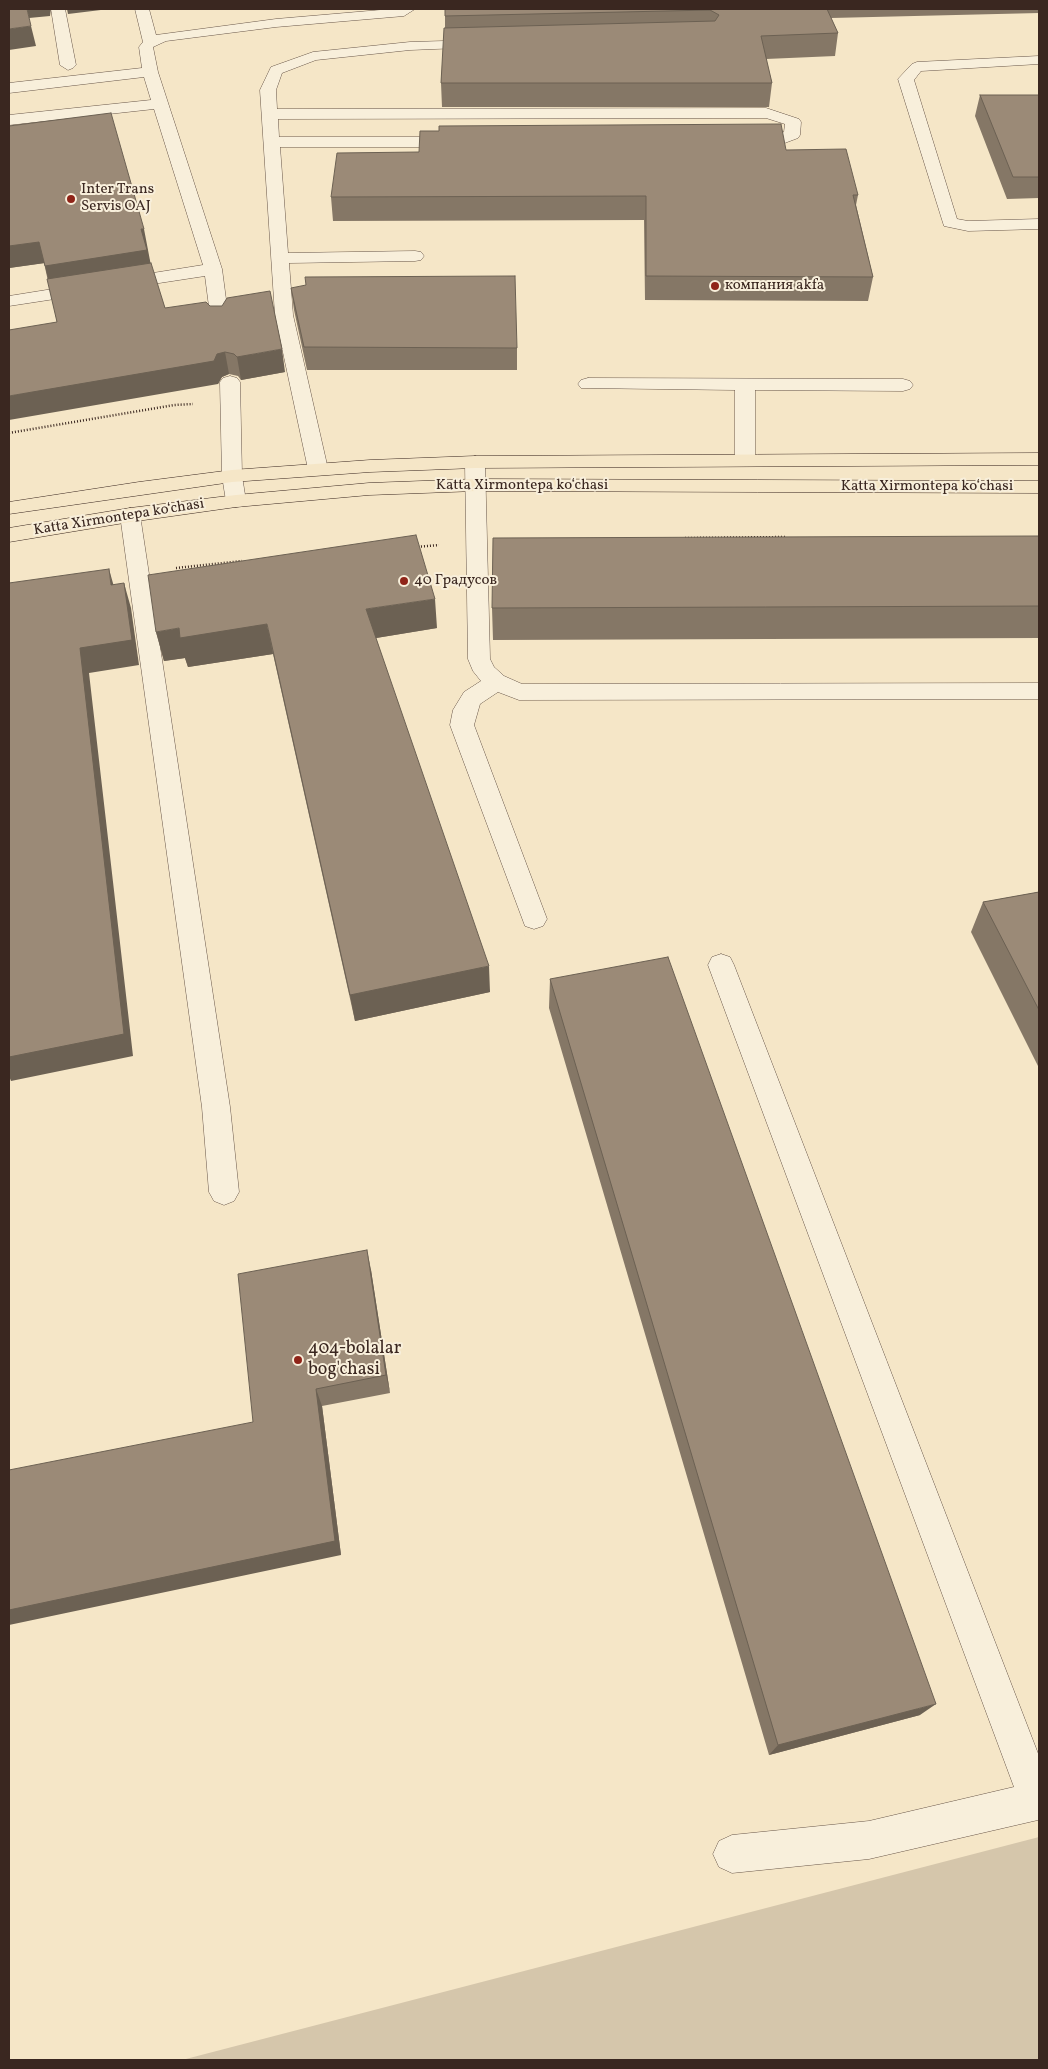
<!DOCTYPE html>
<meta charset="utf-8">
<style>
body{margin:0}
#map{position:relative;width:1048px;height:2069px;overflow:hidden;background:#f5e6c7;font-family:Vollkorn,serif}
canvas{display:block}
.frame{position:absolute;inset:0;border:10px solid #3a2720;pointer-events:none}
</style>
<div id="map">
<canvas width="1048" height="2069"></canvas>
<div class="frame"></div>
</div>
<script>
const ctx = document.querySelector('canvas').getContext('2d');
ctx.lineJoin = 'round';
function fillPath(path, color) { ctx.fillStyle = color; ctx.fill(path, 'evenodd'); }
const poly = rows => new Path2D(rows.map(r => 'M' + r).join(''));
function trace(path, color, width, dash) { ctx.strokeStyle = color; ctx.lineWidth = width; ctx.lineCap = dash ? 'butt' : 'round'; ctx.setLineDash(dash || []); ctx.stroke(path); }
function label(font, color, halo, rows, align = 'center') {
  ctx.font = font + ' Vollkorn,serif'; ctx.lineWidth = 4; ctx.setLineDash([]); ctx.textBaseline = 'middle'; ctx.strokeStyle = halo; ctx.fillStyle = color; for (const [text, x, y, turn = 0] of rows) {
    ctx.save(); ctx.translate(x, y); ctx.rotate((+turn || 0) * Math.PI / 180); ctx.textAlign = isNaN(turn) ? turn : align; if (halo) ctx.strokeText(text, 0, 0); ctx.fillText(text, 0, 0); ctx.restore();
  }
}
fillPath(poly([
 [1039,1837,1039,2060,182,2060]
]), '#d5c6ab');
const minor = poly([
 [51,9,65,9,76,65,73,68,68,70,60,65,51,9],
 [135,9,149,9,156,35,276,19,392,9,415,9,404,16,276,27,166,41,153,47,158,72,222,269,229,322,226,326,214,326,211,322,205,276,9,306,9,296,203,265,154,109,9,125,9,115,151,100,144,77,9,93,9,83,142,68,139,47,143,42,135,9],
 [479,40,486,44,484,47,410,50,316,60,282,73,276,90,277,109,766,108,799,119,801,122,800,135,798,138,774,147,742,145,740,142,742,139,772,137,784,132,785,124,766,118,278,119,279,137,458,137,466,142,458,147,280,147,288,253,415,251,421,252,424,256,421,260,415,261,289,263,293,315,328,469,325,473,318,475,311,473,308,469,275,315,260,90,271,67,313,52,410,42,479,40],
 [1039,56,1039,64,921,71,914,80,957,219,968,221,1039,219,1039,229,968,231,944,226,898,79,912,64,917,62,1039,56],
 [230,376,237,378,240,382,242,476,246,501,243,506,236,507,229,506,226,501,222,476,220,382,223,378,230,376],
 [588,378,903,379,910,381,913,385,910,389,903,391,755,390,755,460,752,464,745,466,738,464,735,460,735,390,581,388,578,384,581,380,588,378],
 [475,456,482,458,485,462,490,659,494,667,504,676,522,684,1039,683,1039,699,519,700,498,692,480,704,474,725,547,919,543,926,534,929,525,926,450,725,453,710,464,692,481,681,473,671,468,659,465,462,468,458,475,456],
 [130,508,137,510,140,515,230,1107,239,1192,234,1201,224,1205,214,1201,209,1192,202,1107,120,515,123,510,130,508],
 [721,954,730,957,734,965,1039,1756,1038,1820,869,1859,732,1873,719,1867,713,1854,719,1841,732,1835,869,1821,1014,1787,708,965,712,957,721,954]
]);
const major = poly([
 [1039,453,1039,465,475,468,370,472,232,482,9,514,9,502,139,482,232,470,370,460,475,456,1039,453],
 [476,479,1039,481,1039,493,476,491,369,495,236,507,130,522,9,542,9,528,130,508,236,495,369,483,476,479]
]);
trace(minor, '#69574a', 1);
trace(major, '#3a2720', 1);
trace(poly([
 [9,433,174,405,193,404],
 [685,538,786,537],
 [415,547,439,545],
 [176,568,242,561]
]), '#3a2720', 2.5, [1, 2]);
fillPath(minor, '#f8efdb');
fillPath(major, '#f5e6c7');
fillPath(poly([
 [445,9,1039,9,1039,13,831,18,838,33,835,56,766,59,772,83,769,107,442,107,441,83,445,28],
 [980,95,1039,95,1039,198,1007,199,975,116],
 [9,126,148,250,147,250,150,263,165,308,285,372,241,380,238,376,229,374,222,377,218,384,57,322,44,263,9,268],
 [786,150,858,195,856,205,873,277,868,301,645,300,644,220,333,221,331,197],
 [291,288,517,348,517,370,307,370,294,310],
 [1039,536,1039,638,493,640,492,608],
 [437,628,376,638,490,992,355,1021,273,654,188,667,185,658,164,661,156,632],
 [1039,892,1039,1068,971,932,983,902],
 [550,979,920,1715,769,1755,549,1008],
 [371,1270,390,1393,322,1406,341,1555,253,1422]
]), '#857766');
fillPath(poly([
 [27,9,51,9,50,16,29,18],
 [67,9,109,9,68,14],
 [31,26,36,46,9,50,9,29],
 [141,229,144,229,152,271,50,287,45,266],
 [39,242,45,263,9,268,9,246],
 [282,349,285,372,241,380,237,357],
 [225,352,229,374,222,377,218,384,9,420,9,396,217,354],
 [109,569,116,594,111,585],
 [124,583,131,608,139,665,89,673,133,1056,11,1081,9,1076,9,1057,80,648],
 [435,599,437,628,370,639,366,609],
 [267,624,273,654,188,667,185,658,164,661,156,632,179,628],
 [489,966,490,992,355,1021,350,995],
 [367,1250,371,1270,390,1393,386,1375],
 [316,1389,322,1406,341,1555,9,1625,9,1610],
 [936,1704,920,1715,769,1755,778,1745]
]), '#6c6153');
const building = poly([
 [9,9,27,9,31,26,9,29,9,9],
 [445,9,827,9,838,33,761,36,772,83,441,83,444,28,715,21,719,15,710,10,445,16,445,9],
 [980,95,1039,95,1039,177,1013,177,980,95],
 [111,113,144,229,141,229,147,250,45,266,39,242,9,246,9,126,111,113],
 [781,124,786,150,846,149,858,195,853,195,873,277,646,276,646,196,331,197,337,153,419,152,420,131,439,131,439,126,781,124],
 [151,263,165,308,206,302,210,306,222,306,227,298,270,291,282,349,237,357,234,354,225,352,217,354,214,361,9,396,9,330,57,322,47,279,151,263],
 [515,276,517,348,304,347,291,288,306,285,305,277,515,276],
 [416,535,435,599,366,609,489,966,350,995,267,624,180,638,179,628,156,632,148,575,416,535],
 [1039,536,1039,606,492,608,493,538,1039,536],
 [109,569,111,585,124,583,132,640,80,648,124,1034,9,1057,9,583,109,569],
 [1039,892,1039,1010,983,902,1039,892],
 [668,957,936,1704,778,1745,550,979,668,957],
 [367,1250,386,1375,316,1389,335,1541,9,1610,9,1470,253,1422,238,1274,367,1250]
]);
fillPath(building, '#9b8a77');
trace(building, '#6c6153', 1);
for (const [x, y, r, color] of [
 [71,199,5,"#8f2418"],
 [715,286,5,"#8f2418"],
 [404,581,5,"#8f2418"],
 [298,1360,5,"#8f2418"]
]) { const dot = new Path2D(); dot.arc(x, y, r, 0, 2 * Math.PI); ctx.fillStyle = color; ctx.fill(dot); trace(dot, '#f8efdb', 2); }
label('15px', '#3a2720', '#f8efdb', [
 ["Inter Trans",81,190],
 ["Servis OAJ",81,207],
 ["компания akfa",725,286],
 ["40 Градусов",414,581]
], 'left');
label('15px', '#3a2720', '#f8efdb', [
 ["Katta Xirmontepa koʻchasi",522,486],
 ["Katta Xirmontepa koʻchasi",927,487],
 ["Katta Xirmontepa koʻchasi",119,518,-9]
]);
label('18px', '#3a2720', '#f8efdb', [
 ["404-bolalar",308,1350],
 ["bog'chasi",308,1371]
], 'left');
</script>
